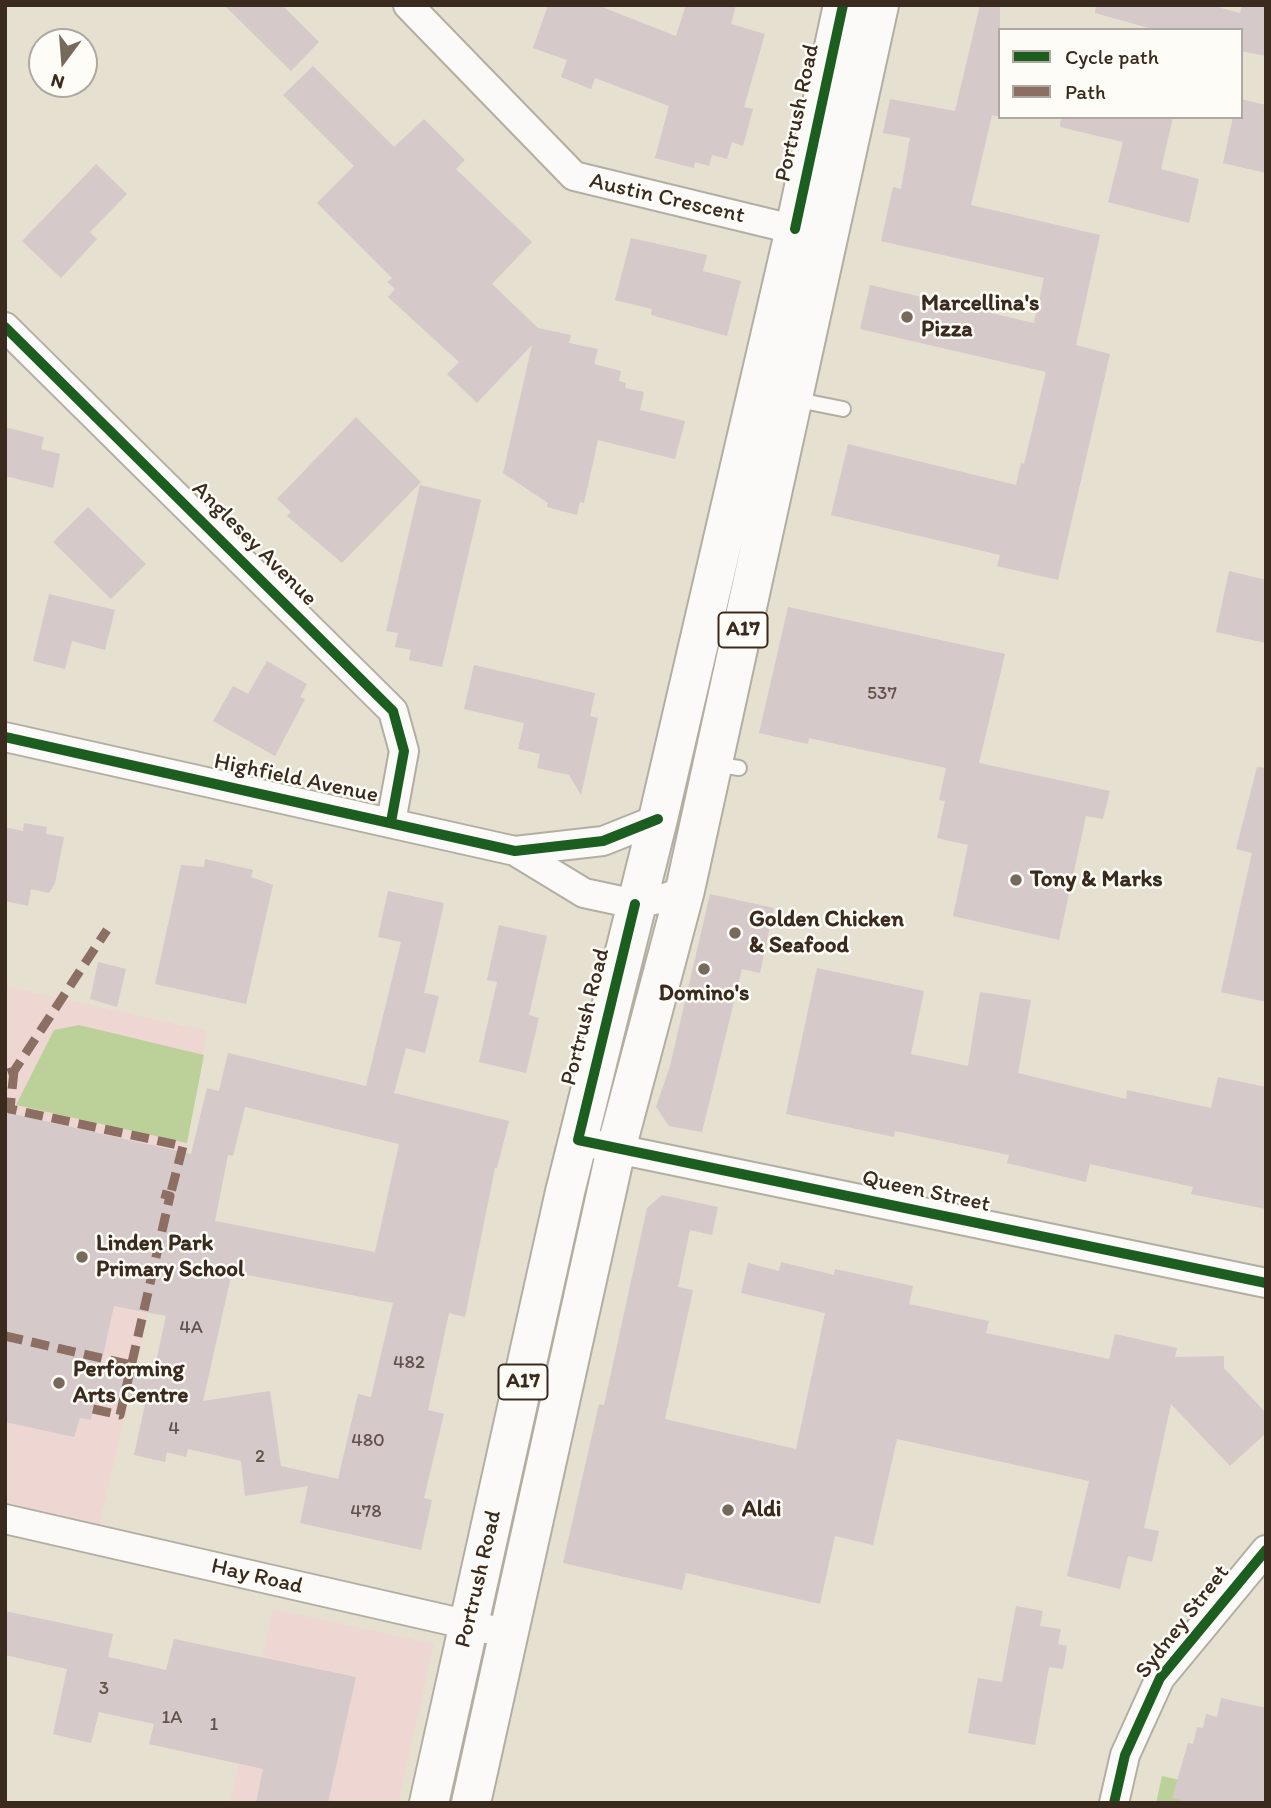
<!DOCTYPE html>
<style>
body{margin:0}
#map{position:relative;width:1271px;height:1808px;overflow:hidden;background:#e5e0cf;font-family:Itim,sans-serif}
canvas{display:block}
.frame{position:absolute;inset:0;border:7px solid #3b2a1e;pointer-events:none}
.legend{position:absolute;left:998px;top:28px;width:245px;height:91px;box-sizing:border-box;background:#fdfcf7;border:2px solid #afa8a0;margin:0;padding:9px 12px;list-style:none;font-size:21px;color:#3b2a1e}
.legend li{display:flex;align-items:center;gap:14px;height:35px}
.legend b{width:35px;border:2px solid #afa8a0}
.north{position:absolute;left:28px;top:28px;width:70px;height:70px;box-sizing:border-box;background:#fdfcf7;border:2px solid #afa8a0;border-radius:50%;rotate:196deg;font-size:19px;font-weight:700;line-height:28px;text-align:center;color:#3b2a1e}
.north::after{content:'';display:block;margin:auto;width:24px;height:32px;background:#766a5c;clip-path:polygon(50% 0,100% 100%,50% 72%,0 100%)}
</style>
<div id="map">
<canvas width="1271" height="1808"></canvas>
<div class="frame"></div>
<ul class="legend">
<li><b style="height:9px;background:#1b5e20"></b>Cycle path</li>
<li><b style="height:9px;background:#8d6e63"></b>Path</li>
</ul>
<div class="north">N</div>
</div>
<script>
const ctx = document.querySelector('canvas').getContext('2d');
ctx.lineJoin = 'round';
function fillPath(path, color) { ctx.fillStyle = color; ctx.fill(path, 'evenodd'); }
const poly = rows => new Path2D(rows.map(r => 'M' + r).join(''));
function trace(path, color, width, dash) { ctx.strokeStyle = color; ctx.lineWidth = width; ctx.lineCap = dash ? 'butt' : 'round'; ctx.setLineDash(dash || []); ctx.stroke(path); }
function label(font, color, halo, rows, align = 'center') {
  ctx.font = font + ' Itim,sans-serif'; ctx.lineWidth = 5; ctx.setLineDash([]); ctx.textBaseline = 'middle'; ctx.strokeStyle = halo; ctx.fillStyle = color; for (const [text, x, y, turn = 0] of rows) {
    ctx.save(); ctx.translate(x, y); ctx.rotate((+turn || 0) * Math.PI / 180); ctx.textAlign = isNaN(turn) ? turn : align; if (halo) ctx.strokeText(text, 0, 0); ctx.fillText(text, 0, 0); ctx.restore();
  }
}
fillPath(poly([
 [5,986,207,1031,181,1169,96,1540,5,1519],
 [273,1609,434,1644,398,1803,230,1803]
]), '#eed7d3');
fillPath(poly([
 [79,1025,204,1055,187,1143,16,1105,54,1030],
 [1162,1776,1266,1799,1266,1803,1156,1803]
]), '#bcd099');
fillPath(poly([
 [224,5,282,5,319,42,291,71],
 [548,5,597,5,676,36,686,5,736,5,731,24,765,34,744,107,753,109,743,146,732,142,727,159,712,155,709,166,695,162,694,168,655,158,669,106,595,78,591,89,561,77,567,60,533,48],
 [980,5,1000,5,1000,117,992,115,971,205,1100,235,1076,345,1110,354,1058,580,997,566,1000,555,831,515,848,444,1016,485,1021,463,1024,464,1046,372,860,329,870,285,1034,323,1044,278,881,241,893,187,901,189,910,138,883,133,890,99,955,111],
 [1096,5,1210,5,1240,13,1242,5,1266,5,1266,56,1241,51,1241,30,1156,30,1095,13],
 [313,66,394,147,424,119,465,160,456,169,532,242,492,284,538,328,571,335,569,343,598,349,594,364,621,371,619,381,626,383,625,388,644,392,640,410,685,421,675,459,598,440,584,503,580,502,577,515,547,507,548,503,503,473,532,345,477,403,447,374,459,362,388,297,395,289,387,282,392,278,317,203,354,166,283,95],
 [1241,99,1266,105,1266,173,1223,163,1233,117,1241,117],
 [1061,117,1173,117,1161,169,1199,179,1189,223,1108,202,1123,142,1060,127],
 [96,164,127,194,90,232,97,239,61,278,22,241],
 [631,238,707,255,703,271,741,281,727,336,651,315,652,309,615,300],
 [356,417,421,482,342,563,287,516,291,512,277,499],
 [5,427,44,437,41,449,60,454,53,488,5,476],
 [420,485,481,500,442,667,409,660,411,650,395,647,398,633,386,631],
 [88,507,146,564,111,599,53,542],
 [1229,571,1266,580,1266,643,1216,632],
 [49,594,115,610,105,650,72,641,65,669,33,661],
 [788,607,1005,654,979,763,1110,791,1103,819,1086,816,1059,940,953,916,968,845,937,838,945,801,939,800,946,768,809,738,808,744,759,733],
 [267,661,307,684,300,697,305,699,275,756,213,721,233,686,248,694],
 [474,665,595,693,590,716,598,718,581,795,569,775,537,768,540,754,518,749,524,723,464,709],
 [1257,767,1266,768,1266,1002,1221,992,1252,853,1236,849],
 [24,823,47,827,46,834,64,837,55,883,49,893,31,889,28,906,5,901,5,827,23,831],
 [205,859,253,870,251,877,273,885,246,1004,155,984,181,865,204,867],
 [388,891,444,903,424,993,439,996,425,1053,406,1048,394,1093,509,1121,497,1168,495,1168,465,1317,449,1313,428,1410,444,1414,424,1498,432,1500,421,1550,300,1523,308,1486,245,1496,241,1461,188,1449,186,1457,167,1452,165,1462,134,1455,145,1405,97,1393,91,1420,80,1418,74,1437,5,1422,5,1112,191,1154,207,1088,219,1091,228,1053,366,1086,401,942,378,937],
 [245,1107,399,1144,375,1252,215,1221,228,1155,233,1156],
 [232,1272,393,1303,371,1397,358,1394,338,1479,281,1466,270,1391,203,1401],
 [114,1306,166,1316,152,1380,100,1369],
 [710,894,774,908,760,973,742,969,702,1132,669,1126,656,1107,670,1066],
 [499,925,547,936,529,1015,539,1018,526,1073,479,1062,497,982,487,980],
 [98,962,126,969,117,1007,90,999],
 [817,968,924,991,911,1054,968,1066,980,992,1031,1000,1018,1073,1126,1099,1127,1090,1211,1108,1218,1077,1266,1087,1266,1209,1191,1194,1193,1187,1090,1164,1086,1182,1007,1163,1009,1155,895,1131,894,1137,786,1114],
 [662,1195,718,1207,712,1235,690,1230,678,1287,693,1290,665,1419,796,1449,825,1313,741,1293,748,1263,779,1271,781,1262,834,1275,835,1269,913,1286,909,1304,989,1321,986,1333,1109,1359,1115,1334,1177,1348,1175,1357,1224,1356,1224,1368,1266,1413,1266,1433,1230,1466,1171,1404,1144,1528,1159,1531,1152,1562,1128,1556,1120,1589,1067,1576,1089,1481,897,1439,873,1545,835,1536,820,1604,686,1573,682,1590,563,1563,599,1404,604,1405,647,1208],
 [1016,1606,1043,1611,1040,1626,1061,1629,1058,1644,1067,1646,1063,1669,1049,1667,1035,1745,968,1733,978,1678,1002,1682],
 [5,1611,113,1634,108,1657,166,1670,174,1639,356,1677,328,1803,256,1803,263,1769,149,1744,154,1724,99,1712,91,1743,53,1734,67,1669,5,1655],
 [1221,1698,1266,1708,1266,1803,1193,1803,1172,1798,1188,1743,1193,1744,1197,1727,1203,1728,1206,1714,1217,1717]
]), '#d5c9ca');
const service = poly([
 [793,399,843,409],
 [714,764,739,768]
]);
const minor = poly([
 [408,5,574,176,813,234],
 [5,327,393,711,404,751,391,822],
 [5,737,515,851,603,841,658,819],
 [515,851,584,893,635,904,668,897,685,890],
 [598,1145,1266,1283],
 [5,1519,487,1629],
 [1114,1803,1125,1755,1160,1678,1266,1550]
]);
const trunk = poly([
 [429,1803,565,1192,658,819,795,229,843,5],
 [471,1803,616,1149,685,890,879,5]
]);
trace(service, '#b2aea2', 18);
trace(minor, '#b2aea2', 32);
trace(trunk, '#b2aea2', 42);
trace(service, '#fbfaf8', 14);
trace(minor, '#fbfaf8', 28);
trace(trunk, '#fbfaf8', 38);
trace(poly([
 [14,1071,10,1109,183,1146,170,1196],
 [8,1073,14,1071,107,930],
 [5,1336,132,1365],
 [93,1409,120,1415,170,1196,155,1192]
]), '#8d6e63', 9, [18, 9]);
trace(poly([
 [795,229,843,5],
 [5,327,393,711,404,751,391,822],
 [5,737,515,851,603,841,658,819],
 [635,904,578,1140,1266,1283],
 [1114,1803,1125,1755,1160,1678,1266,1550]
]), '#1b5e20', 10);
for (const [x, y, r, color] of [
 [907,317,7,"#766a5c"],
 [1016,880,7,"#766a5c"],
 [735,933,7,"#766a5c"],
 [704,969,7,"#766a5c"],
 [82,1257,7,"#766a5c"],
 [59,1383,7,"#766a5c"],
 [728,1510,7,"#766a5c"]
]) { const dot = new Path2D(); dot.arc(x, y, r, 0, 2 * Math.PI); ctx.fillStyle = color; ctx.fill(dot); trace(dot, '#fdfcf7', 2.5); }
label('19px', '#625249', null, [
 ["537",882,694],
 ["4A",191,1328],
 ["482",409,1363],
 ["4",174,1429],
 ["480",368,1441],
 ["2",260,1457],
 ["478",366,1512],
 ["3",104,1689],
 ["1A",172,1718],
 ["1",214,1725]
]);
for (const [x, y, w] of [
 [743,630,49],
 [523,1382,49]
]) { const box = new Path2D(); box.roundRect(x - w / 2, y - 17.5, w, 35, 5); ctx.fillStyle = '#fdfcf7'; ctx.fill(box); trace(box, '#3b2a1e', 2); }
label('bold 21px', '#3b2a1e', null, [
 ["A17",743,630],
 ["A17",523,1382]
]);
label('23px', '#3b2a1e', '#fdfcf7', [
 ["Portrush Road",798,113,-78],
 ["Austin Crescent",667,199,13],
 ["Anglesey Avenue",254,544,45],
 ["Highfield Avenue",296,779,12],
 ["Portrush Road",586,1017,-76],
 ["Queen Street",926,1192,12],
 ["Hay Road",257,1577,13],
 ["Portrush Road",479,1579,-77],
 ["Sydney Street",1183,1622,-52]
]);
label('bold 23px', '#3b2a1e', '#fdfcf7', [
 ["Marcellina's",921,304],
 ["Pizza",921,330],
 ["Tony & Marks",1030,880],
 ["Golden Chicken",749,920],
 ["& Seafood",749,946],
 ["Domino's",704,994,"center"],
 ["Linden Park",96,1244],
 ["Primary School",96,1270],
 ["Performing",73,1370],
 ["Arts Centre",73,1396],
 ["Aldi",742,1510]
], 'left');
</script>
